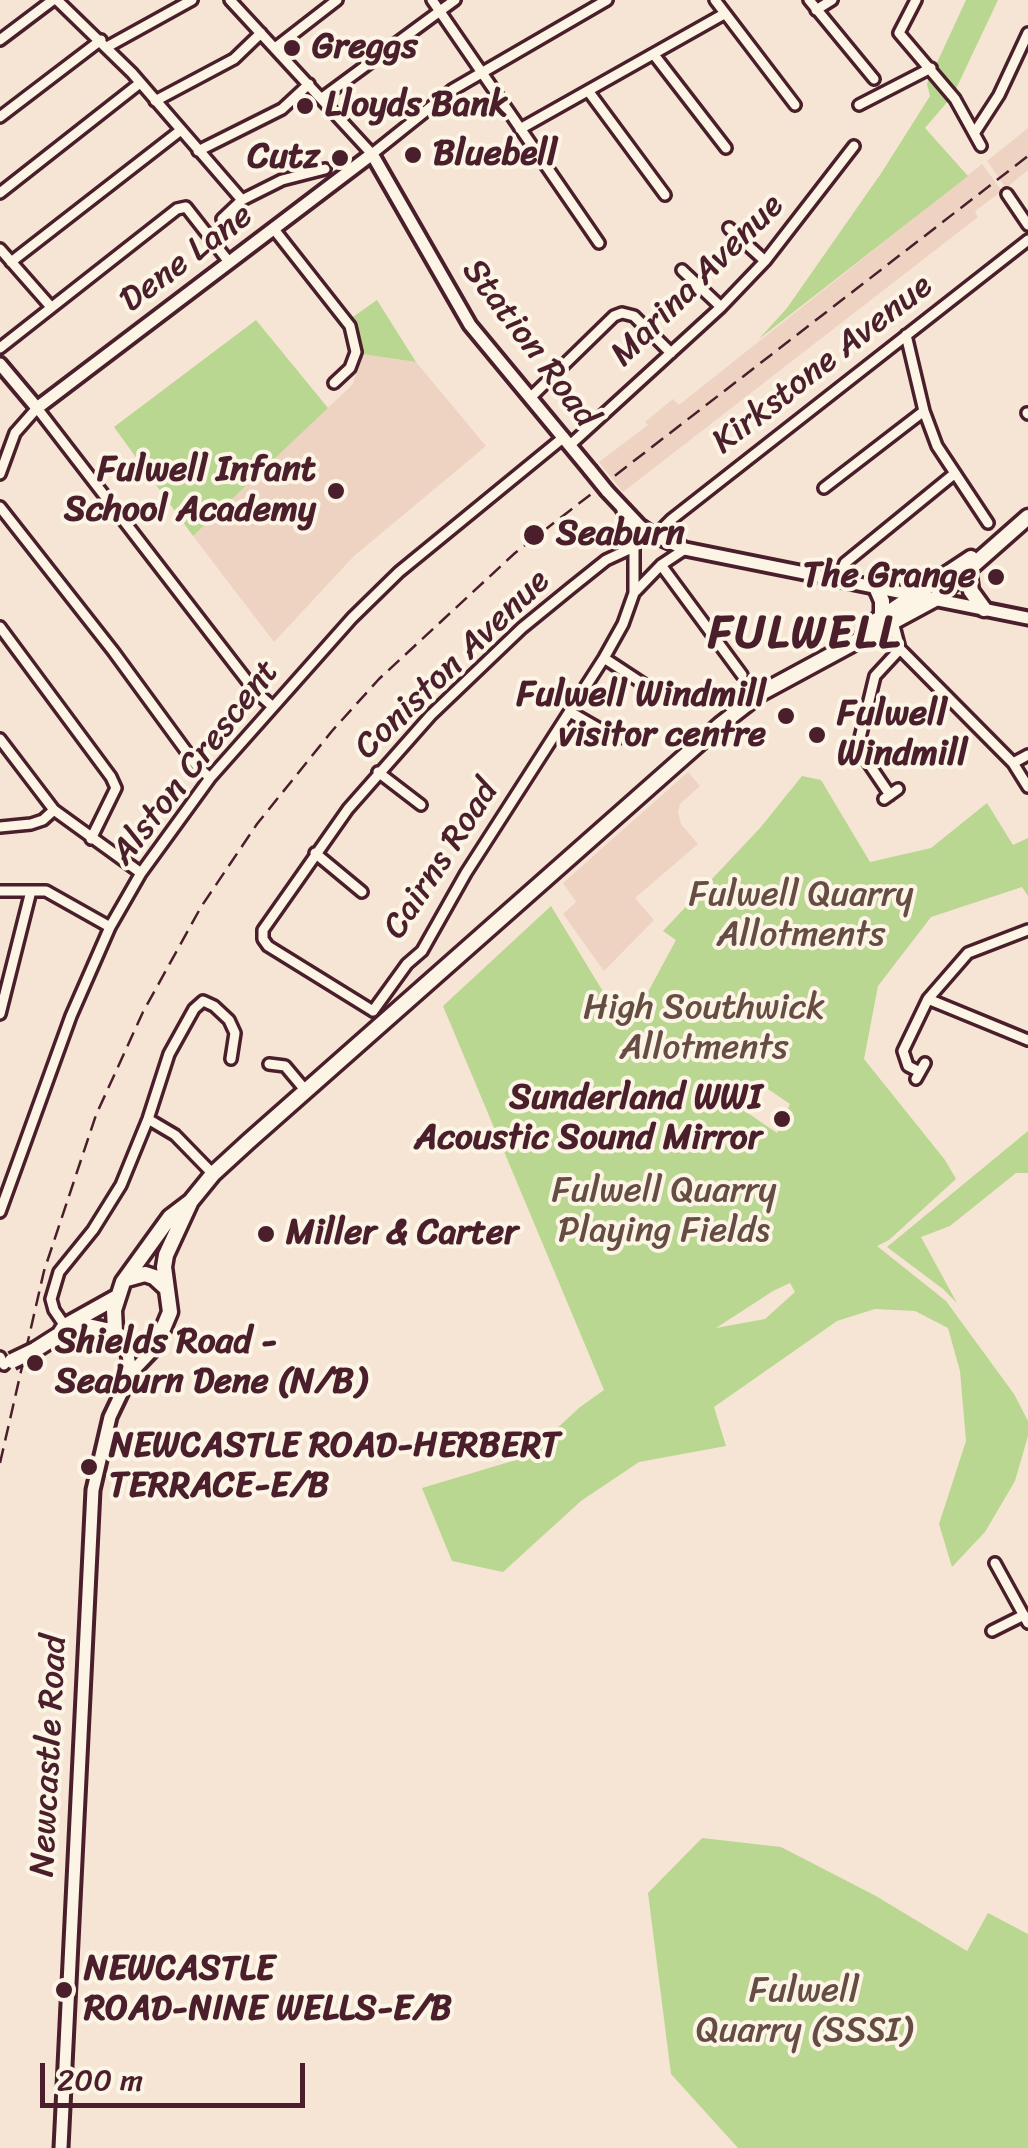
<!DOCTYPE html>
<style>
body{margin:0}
#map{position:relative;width:1028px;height:2148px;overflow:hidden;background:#f6e5d5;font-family:Sriracha,sans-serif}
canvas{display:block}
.scale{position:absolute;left:40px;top:2063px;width:265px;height:45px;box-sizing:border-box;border:5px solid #4a1f2b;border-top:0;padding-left:12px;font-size:30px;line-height:35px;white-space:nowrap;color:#4a1f2b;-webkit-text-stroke:8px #fcf5e5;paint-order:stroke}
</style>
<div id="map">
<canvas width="1028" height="2148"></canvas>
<div class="scale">200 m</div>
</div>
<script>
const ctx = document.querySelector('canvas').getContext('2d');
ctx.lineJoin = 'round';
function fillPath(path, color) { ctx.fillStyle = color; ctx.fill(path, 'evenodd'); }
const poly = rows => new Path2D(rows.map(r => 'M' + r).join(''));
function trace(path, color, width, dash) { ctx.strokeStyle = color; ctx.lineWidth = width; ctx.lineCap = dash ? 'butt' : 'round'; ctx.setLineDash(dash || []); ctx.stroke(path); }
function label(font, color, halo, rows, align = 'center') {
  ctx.font = font + ' Sriracha,sans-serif'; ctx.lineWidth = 8; ctx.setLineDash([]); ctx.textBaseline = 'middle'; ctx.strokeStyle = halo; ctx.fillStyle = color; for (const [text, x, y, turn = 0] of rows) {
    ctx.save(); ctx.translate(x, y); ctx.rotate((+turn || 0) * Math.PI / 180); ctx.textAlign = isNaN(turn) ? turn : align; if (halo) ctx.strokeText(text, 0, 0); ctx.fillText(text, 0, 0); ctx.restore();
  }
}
fillPath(poly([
 [1028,128,1028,170,1006,188,987,161],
 [982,164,1002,191,975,211,978,217,623,492,599,462,648,425,645,422,673,399,679,405],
 [362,354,416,362,486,446,354,556,274,642,193,536,353,384],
 [688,772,700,786,680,804,678,812,681,824,698,844,635,898,654,920,604,971,563,914,576,902,563,883]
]), '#eed2c2');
fillPath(poly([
 [966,0,998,0,955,91,935,67],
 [929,77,948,101,925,128,968,176,759,339,787,308,882,172,930,96,927,84],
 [377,300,416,362,362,354,360,336,350,319],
 [256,320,328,408,193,536,114,427],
 [802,776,821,780,870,862,931,848,987,803,1013,845,1028,838,1028,896,1022,887,931,917,878,986,864,1059,945,1160,956,1179,889,1240,877,1246,946,1301,1014,1394,1028,1421,1028,1436,1015,1481,985,1532,952,1567,939,1524,966,1441,960,1371,948,1328,915,1311,875,1309,837,1321,714,1407,726,1446,639,1462,581,1501,503,1572,452,1561,422,1488,526,1457,580,1407,604,1390,443,1006,551,906,627,1031,676,940,663,931,760,828],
 [762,1085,790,1104,777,1133,739,1107],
 [790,1283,795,1292,765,1319,716,1328,773,1291],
 [1028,1131,1028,1173,1016,1173,950,1226,921,1237,957,1303,943,1289,887,1247],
 [702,1838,781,1847,876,1896,967,1951,988,1913,1028,1934,1028,2148,738,2148,671,2074,648,1893]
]), '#b9d790');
const minor = poly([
 [57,0,132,73,242,200],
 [230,0,372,154,452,90,607,0],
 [432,0,599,243],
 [715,0,795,105],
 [809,0,874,79],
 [916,0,899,33,955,99,981,146],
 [816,10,832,0],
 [0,40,53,0],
 [107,47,192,0],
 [275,48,337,0],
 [655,56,726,148],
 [589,92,665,195],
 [322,98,455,0],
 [155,101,234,59,261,33],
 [859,105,931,68],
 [0,117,101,40],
 [520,129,724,14],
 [975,132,999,95,1028,33],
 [198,151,282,109,309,84],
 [0,193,140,83],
 [1007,194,1028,225],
 [222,219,242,200,282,180,325,169],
 [273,228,350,326,356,352,350,368,334,383],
 [729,228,765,261],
 [0,249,51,307],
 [11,262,181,130],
 [682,270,721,307],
 [906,335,924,411,937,446,988,523],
 [0,348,177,209,186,207,229,262],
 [531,397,614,316,622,313,634,316,671,353],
 [1027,413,1028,414],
 [570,445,721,307,765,261,854,146],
 [0,474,15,433,37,408,255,691,272,706],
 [824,488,924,411],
 [0,507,113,651,197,766,210,778],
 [622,510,634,547,634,593,661,565,685,549],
 [655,536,672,519,1028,240],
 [661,565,742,675],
 [839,578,845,563,954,474],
 [893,622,900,649,1013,763,1028,787],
 [0,627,111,777,116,788,91,839],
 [604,658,645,685],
 [570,712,617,739],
 [0,739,54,810,141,873],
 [1013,763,1028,755],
 [378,772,421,805],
 [890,795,867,761,860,738,875,676,900,649],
 [884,799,898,789],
 [0,827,31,824,43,820,54,810],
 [315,853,362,892],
 [0,891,46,891,110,927],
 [928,999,1028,1040],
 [373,1011,268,946,263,939,263,930,348,809,431,715,522,628,571,588,606,560,634,547],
 [373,1011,407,964,422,951,466,873,604,658,623,624,634,593],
 [0,1014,31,891],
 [269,1064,285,1066,306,1091],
 [920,1072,908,1066,903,1051,928,999,968,953,1028,930],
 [916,1079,925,1063],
 [148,1119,175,1135,213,1174],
 [0,1212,71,1016,110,927,141,873,210,778,352,618,399,572,564,437],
 [65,1326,54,1310,51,1299,59,1272,93,1230,121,1185,148,1119,169,1054,194,1009,203,1001,214,1006,229,1020,235,1033,231,1059],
 [0,1357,4,1365],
 [995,1563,1028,1623],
 [992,1631,1024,1615]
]);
const major = poly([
 [0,364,37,408,372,154,470,325,590,470],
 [607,491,640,526,655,536,685,549,1028,618],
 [126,1342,131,1373],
 [61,2148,93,1490,110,1417,131,1373,151,1352,160,1336]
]);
const highway = poly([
 [968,569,971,591,984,609],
 [876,587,882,601,882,617],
 [868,626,971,558],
 [127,1279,145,1274,154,1277,166,1288],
 [61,1332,65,1326,117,1297],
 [115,1332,114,1310,123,1282,170,1217,191,1201,213,1174,249,1141,720,725,761,693,935,599,1028,517],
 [35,1350,57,1336,88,1326,115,1332,126,1342,135,1345,145,1344,160,1336,170,1312,164,1267,166,1255,190,1203]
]);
trace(minor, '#4a1f2b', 16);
trace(major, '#4a1f2b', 19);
trace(highway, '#4a1f2b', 21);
trace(minor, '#fcf5e5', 9);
trace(major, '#fcf5e5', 11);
trace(highway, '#fcf5e5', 14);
trace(poly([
 [0,1463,44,1271,96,1115,143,1012,201,907,257,824,332,731,379,679,515,553,1028,156]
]), '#4a1f2b', 2.5, [15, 8]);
const majorBridge = poly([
 [590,470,607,491]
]);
const highwayBridge = poly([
 [12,1361,35,1350]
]);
trace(majorBridge, '#4a1f2b', 19, []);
trace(highwayBridge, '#4a1f2b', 21, []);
trace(majorBridge, '#fcf5e5', 11);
trace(highwayBridge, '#fcf5e5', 14);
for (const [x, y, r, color] of [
 [292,48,10,"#4a1f2b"],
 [305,106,10,"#4a1f2b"],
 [413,155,10,"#4a1f2b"],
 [340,158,10,"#4a1f2b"],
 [336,491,10,"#4a1f2b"],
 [534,535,12,"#4a1f2b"],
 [996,577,10,"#4a1f2b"],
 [786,716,10,"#4a1f2b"],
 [817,735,10,"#4a1f2b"],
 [782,1119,10,"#4a1f2b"],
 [266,1234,10,"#4a1f2b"],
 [35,1363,10,"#4a1f2b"],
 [89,1467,10,"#4a1f2b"],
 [64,1990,10,"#4a1f2b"]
]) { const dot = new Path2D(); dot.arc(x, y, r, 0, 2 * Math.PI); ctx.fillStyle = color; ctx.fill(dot); trace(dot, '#fcf5e5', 4); }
label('bold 35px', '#4a1f2b', '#fcf5e5', [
 ["Greggs",312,48],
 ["Lloyds Bank",325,106],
 ["Bluebell",433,155],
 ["Cutz",320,158,"right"],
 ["Fulwell Infant",316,471,"right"],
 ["School Academy",316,511,"right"],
 ["Seaburn",556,535],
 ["The Grange",976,577,"right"],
 ["Fulwell Windmill",766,696,"right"],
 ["visitor centre",766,736,"right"],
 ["Fulwell",837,715],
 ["Windmill",837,755],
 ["Sunderland WWI",762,1099,"right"],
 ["Acoustic Sound Mirror",762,1139,"right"],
 ["Miller & Carter",286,1234],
 ["Shields Road -",55,1343],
 ["Seaburn Dene (N/B)",55,1383],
 ["NEWCASTLE ROAD-HERBERT",109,1447],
 ["TERRACE-E/B",109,1487],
 ["NEWCASTLE",84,1970],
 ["ROAD-NINE WELLS-E/B",84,2010]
], 'left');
label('35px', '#4a1f2b', '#fcf5e5', [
 ["Dene Lane",187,259,-37],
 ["Marina Avenue",698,281,-45],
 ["Station Road",529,344,53],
 ["Kirkstone Avenue",823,365,-38],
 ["Coniston Avenue",453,665,-44],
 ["Alston Crescent",196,763,-52],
 ["Cairns Road",442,860,-57],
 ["Newcastle Road",50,1756,-87]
]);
label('35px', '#664d44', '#fcf5e5', [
 ["Fulwell Quarry",801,896],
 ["Allotments",801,936],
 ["High Southwick",704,1009],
 ["Allotments",704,1049],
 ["Fulwell Quarry",664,1192],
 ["Playing Fields",664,1232],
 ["Fulwell",804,1992],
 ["Quarry (SSSI)",804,2032]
]);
ctx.letterSpacing = '2.5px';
label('bold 45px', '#4a1f2b', '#fcf5e5', [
 ["FULWELL",805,636]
]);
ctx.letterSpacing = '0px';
</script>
